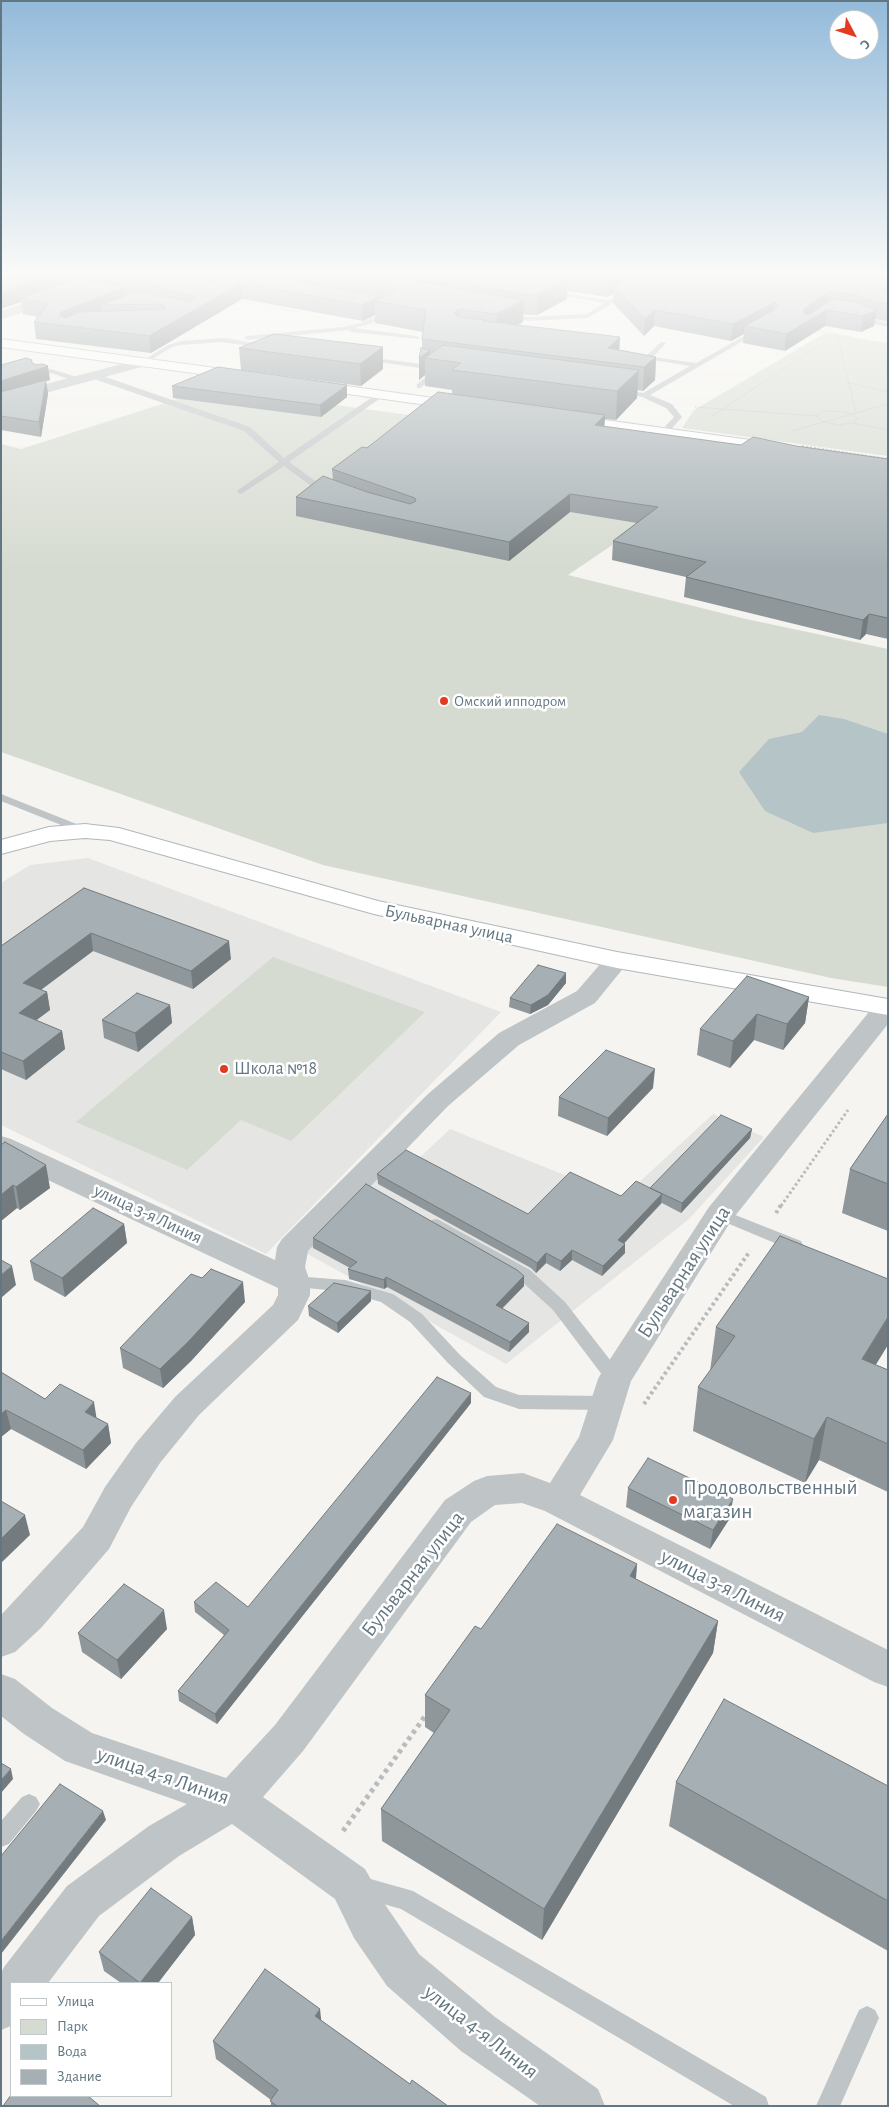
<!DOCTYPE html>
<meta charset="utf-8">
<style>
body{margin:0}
#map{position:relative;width:889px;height:2107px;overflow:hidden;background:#f5f4f0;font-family:"Alegreya Sans",sans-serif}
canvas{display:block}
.frame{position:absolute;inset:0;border:2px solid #637782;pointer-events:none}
.legend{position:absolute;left:10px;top:1982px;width:162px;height:115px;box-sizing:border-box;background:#fff;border:1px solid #c1c9cd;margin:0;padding:6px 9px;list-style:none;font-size:15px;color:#637782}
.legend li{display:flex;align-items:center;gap:10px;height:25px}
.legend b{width:25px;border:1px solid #c1c9cd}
.north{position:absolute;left:829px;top:10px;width:50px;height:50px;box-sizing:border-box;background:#fff;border:1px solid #c1c9cd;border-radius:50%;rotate:130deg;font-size:14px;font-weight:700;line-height:20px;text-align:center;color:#637782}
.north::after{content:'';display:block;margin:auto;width:18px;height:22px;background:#e43a21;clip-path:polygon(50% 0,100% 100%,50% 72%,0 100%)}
</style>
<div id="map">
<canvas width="889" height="2107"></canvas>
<div class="frame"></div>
<ul class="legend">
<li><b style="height:6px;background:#fff"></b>Улица</li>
<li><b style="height:14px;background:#d6dbd1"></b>Парк</li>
<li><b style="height:14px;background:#b5c4c6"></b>Вода</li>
<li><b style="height:14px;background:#a6b0b4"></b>Здание</li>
</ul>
<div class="north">С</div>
</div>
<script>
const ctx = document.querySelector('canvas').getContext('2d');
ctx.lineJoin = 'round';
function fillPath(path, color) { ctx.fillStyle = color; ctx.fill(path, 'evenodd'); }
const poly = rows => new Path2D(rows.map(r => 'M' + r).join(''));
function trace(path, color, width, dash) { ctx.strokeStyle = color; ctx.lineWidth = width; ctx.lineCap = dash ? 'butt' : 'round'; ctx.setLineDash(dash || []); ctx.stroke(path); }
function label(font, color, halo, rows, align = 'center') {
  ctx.font = font + ' "Alegreya Sans",sans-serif'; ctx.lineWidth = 5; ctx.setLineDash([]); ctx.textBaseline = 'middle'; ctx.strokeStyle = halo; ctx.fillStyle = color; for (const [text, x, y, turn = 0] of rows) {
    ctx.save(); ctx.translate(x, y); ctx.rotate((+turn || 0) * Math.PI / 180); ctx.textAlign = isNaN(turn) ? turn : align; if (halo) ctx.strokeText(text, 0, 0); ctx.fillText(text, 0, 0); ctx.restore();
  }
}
fillPath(poly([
 [88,858,501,1012,266,1254,1,1125,1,883,30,865],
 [713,1114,764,1137,689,1219,506,1364,297,1248,397,1154,415,1162,450,1129,622,1198]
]), '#e5e6e4');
fillPath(poly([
 [825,333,888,343,888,456,682,428,694,410],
 [212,388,738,460,568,575,746,619,888,649,888,987,831,978,323,865,1,752,1,444,21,449],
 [273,957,425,1012,291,1141,241,1120,187,1170,76,1122]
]), '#d6dbd1');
fillPath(poly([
 [819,715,844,719,888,734,888,823,813,833,765,811,739,772,769,739,802,732]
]), '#b5c4c6');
const secondary = poly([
 [1,339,245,372,250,373,252,376,250,379,245,380,1,347,1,339],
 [310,381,463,402,468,403,470,406,468,409,463,410,305,388,303,385,305,382,310,381],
 [568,415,780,444,786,446,788,449,786,452,780,454,563,423,560,420,563,417,568,415],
 [85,824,119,828,378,901,617,952,888,999,888,1015,617,968,374,914,110,840,85,838,50,841,1,854,1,840,49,827,85,824]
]);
trace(secondary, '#b1b8bb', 2);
trace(poly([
 [235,300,298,312],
 [815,330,851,337],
 [849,383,888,392],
 [695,407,816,416],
 [829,411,845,412,852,414,858,419,852,423,838,425,823,422,816,416,822,412,829,411],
 [712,416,837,334,856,413],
 [853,423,888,430],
 [792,431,888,404]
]), '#b9bcbe', 1, [1, 1]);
trace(poly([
 [802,446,888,459]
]), '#b9bcbe', 2, [2, 2]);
trace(poly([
 [781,1206,848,1110]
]), '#b9bcbe', 3, [2.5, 2.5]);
trace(poly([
 [776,1213,781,1205],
 [644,1404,750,1251]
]), '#b9bcbe', 4, [3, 3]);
trace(poly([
 [343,1831,428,1712]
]), '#b9bcbe', 5, [4, 4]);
fillPath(poly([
 [433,274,446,274,474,280,471,282,433,274],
 [630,288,633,290,632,291,588,318,528,321,501,315,504,313,528,317,587,314,604,303,546,293,549,291,609,300,630,288],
 [391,310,394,312,393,313,367,325,354,328,417,336,420,338,419,339,351,332,348,330,247,340,244,338,247,336,343,327,363,322,391,310],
 [857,315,888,323,888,327,868,323,855,318,854,317,857,315],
 [760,327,762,328,762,330,650,395,672,404,682,417,666,435,659,433,674,417,666,408,642,397,615,391,619,389,643,393,690,366,635,357,638,355,646,356,661,342,666,343,653,357,696,363,760,327],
 [225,338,271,346,268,348,220,342,181,345,172,347,146,363,141,362,168,345,181,341,225,338],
 [366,357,437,366,443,370,420,388,417,388,417,384,435,370,364,360,363,359,366,357],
 [51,369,80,378,81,380,77,382,51,373,39,377,35,375,51,369],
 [91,374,97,374,250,427,284,458,378,393,385,395,289,462,321,485,333,490,333,494,327,494,315,489,284,466,241,494,237,492,238,490,279,462,244,431,91,378,91,374],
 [1,794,89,829,91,831,89,833,81,833,1,801,1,794],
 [720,1209,801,1241,803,1245,801,1249,795,1250,789,1249,715,1218,712,1214,715,1210,720,1209],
 [437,1219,530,1270,565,1302,621,1374,623,1379,621,1384,615,1385,609,1384,553,1310,518,1278,432,1228,429,1224,432,1220,437,1219],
 [294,1276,345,1280,393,1294,422,1314,460,1355,496,1387,519,1395,607,1396,613,1398,616,1403,613,1408,607,1410,519,1409,484,1397,448,1363,410,1322,381,1302,345,1292,288,1286,286,1282,288,1278,294,1276],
 [29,1794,36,1797,40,1804,36,1811,9,1844,1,1847,1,1821,22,1797,29,1794],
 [360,1876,413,1891,766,2097,769,2106,734,2106,401,1909,352,1895,349,1887,352,1879,360,1876],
 [867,2006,875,2010,879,2018,840,2106,816,2106,859,2010,867,2006]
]), '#bfc4c6');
fillPath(poly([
 [106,274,123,274,121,277,1,320,1,311,106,274],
 [144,358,151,362,149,365,1,405,1,396,144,358],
 [617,952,626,955,630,960,595,1003,519,1045,448,1106,308,1251,305,1267,310,1282,310,1295,298,1320,199,1415,160,1463,131,1507,109,1549,41,1628,15,1652,1,1657,1,1615,83,1527,105,1487,136,1443,175,1397,273,1305,278,1295,278,1288,1,1158,1,1136,11,1139,275,1260,277,1247,282,1239,428,1094,499,1033,577,991,608,955,617,952],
 [888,999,888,1024,731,1221,631,1381,613,1440,580,1495,888,1650,888,1687,874,1682,545,1511,522,1503,495,1505,471,1522,303,1751,263,1797,365,1869,386,1906,419,1954,495,2017,598,2089,605,2106,540,2106,461,2051,387,1986,354,1938,335,1899,232,1824,179,1856,99,1916,48,1983,11,1983,11,2026,1,2030,1,1973,4,1967,67,1886,149,1826,187,1804,65,1761,24,1734,1,1716,1,1674,15,1679,52,1708,92,1733,226,1778,275,1725,445,1500,474,1481,487,1476,523,1473,550,1483,579,1437,598,1379,603,1370,709,1207,878,1001,888,999]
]), '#bfc4c6');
fillPath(secondary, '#fff');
fillPath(poly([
 [1,274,448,274,449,280,452,278,452,274,633,274,633,277,676,275,676,274,888,274,888,320,886,321,875,319,874,326,861,332,825,326,785,351,743,343,744,334,731,341,654,326,644,336,613,303,613,294,607,297,567,291,567,299,537,315,528,315,523,314,523,322,518,325,619,350,656,357,655,380,643,391,637,390,637,398,616,420,605,419,604,427,741,445,796,446,888,459,888,639,866,634,860,640,684,597,686,577,612,560,613,541,637,523,570,512,509,561,296,516,296,497,333,480,332,469,452,394,452,390,425,386,425,375,419,380,419,358,422,349,422,339,423,332,375,323,375,315,363,321,242,299,151,353,36,339,34,322,38,317,23,314,21,302],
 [92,277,92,281,85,279],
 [383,347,383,369,361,386,241,370,239,348],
 [1,365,50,380,46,381,48,394,41,437,1,430],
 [172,386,347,397,321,417,173,398],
 [84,888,231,959,193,989,93,951,41,990,47,992,50,1010,36,1020,62,1031,65,1049,26,1080,1,1069,1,946],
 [566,973,566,983,548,1005,530,1014,509,1007,510,998],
 [809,997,805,1023,783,1050,754,1040,730,1068,697,1055,700,1029],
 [170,1005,172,1023,138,1052,104,1038,102,1020],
 [653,1088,607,1136,558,1116,559,1097],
 [888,1114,888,1231,842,1213,850,1169],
 [752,1129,750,1138,681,1213,662,1203,624,1243,625,1244,625,1253,602,1276,572,1260,560,1271,546,1263,536,1273,531,1268,378,1184,377,1174,528,1214,621,1196,650,1188],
 [1,1145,50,1188,20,1210,17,1208,1,1221],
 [124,1224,127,1243,65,1297,34,1280,30,1261],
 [313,1238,524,1276,524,1286,502,1309,529,1323,529,1332,509,1352,387,1287,384,1289,349,1279,348,1269,350,1268,313,1248],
 [371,1291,371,1301,338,1333,309,1316,308,1306],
 [245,1302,191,1361,163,1388,123,1368,120,1348],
 [716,1327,876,1365,888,1370,888,1492,819,1460,805,1483,693,1431,698,1387,710,1371],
 [1,1372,45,1399,97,1418,108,1424,111,1443,86,1469,11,1429,1,1437],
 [471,1403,217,1724,179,1701,178,1691,224,1635,195,1612,194,1602,248,1607],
 [628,1488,730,1518,710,1549,626,1507],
 [637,1564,636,1579,718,1621,713,1653,542,1940,382,1841,381,1809,434,1733,425,1727,425,1695,481,1629],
 [167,1629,121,1679,82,1652,78,1633],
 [676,1782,888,1786,888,1951,669,1826],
 [192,1917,195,1935,158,1983,121,1983,104,1971,99,1952],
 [322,2021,410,2084,448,2106,271,2106,271,2100,216,2059,213,2041]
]), '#8f979b');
fillPath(poly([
 [54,274,64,274,65,286,21,298,21,302,1,309,1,292],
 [76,274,91,274,92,277,77,282],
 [212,274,252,274,204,293,202,280,203,277],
 [622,274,633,274,632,284,614,287,613,294,607,297,608,281],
 [815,274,870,274,813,289],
 [449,275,449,282,447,281,447,292,434,299,434,283],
 [567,279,567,299,537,315,538,294],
 [241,283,242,299,151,353,149,336],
 [125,287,126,304,101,305,102,313,69,326,60,315,61,312],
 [829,291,825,326,785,351,786,334,804,309],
 [381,296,381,302,374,301,375,315,363,321,362,305],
 [524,300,523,322,497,336,497,314],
 [775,302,773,318,745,326,744,334,731,341,733,324],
 [459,309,459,331,454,313],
 [655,310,654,326,644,336,645,319],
 [877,310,874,326,861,332,863,316],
 [888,310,888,320,886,321],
 [620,337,619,360,608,348],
 [383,347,383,369,361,386,360,364],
 [430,350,430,359,425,358,425,375,419,380,419,358],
 [656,357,655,380,643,391,644,367],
 [32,360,33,371,48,366,50,380,46,381,48,394,41,437,39,422,1,395,1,381,31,362],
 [639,370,637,398,616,420,617,391],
 [347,385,347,397,321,417,320,405],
 [605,415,604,432,595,425],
 [570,494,570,512,509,561,509,542],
 [869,614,866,634,860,640,863,620],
 [91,933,93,951,27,1000,23,983],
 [229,941,231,959,193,989,191,971],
 [566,973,566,983,548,1005,530,1014,531,1005],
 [47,992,50,1010,22,1031,19,1013],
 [809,997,805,1023,783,1050,787,1024],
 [170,1005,172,1023,138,1052,135,1033],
 [757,1014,754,1040,730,1068,733,1041],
 [62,1031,65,1049,26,1080,23,1061],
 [655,1069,653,1088,607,1136,608,1118],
 [752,1129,750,1138,681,1213,682,1203],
 [46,1165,50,1188,20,1210,16,1187],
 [13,1185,17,1208,1,1221,1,1195],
 [662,1194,661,1203,618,1250,618,1240],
 [124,1224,127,1243,65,1297,62,1278],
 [625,1244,625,1253,602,1276,603,1266],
 [572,1250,572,1260,560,1271,561,1261],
 [546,1253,546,1263,536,1273,537,1263],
 [12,1266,16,1285,1,1298,1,1275],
 [524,1276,524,1286,495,1315,496,1305],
 [386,1277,387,1287,384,1289,384,1280],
 [243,1282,245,1302,191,1361,163,1388,160,1369],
 [371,1291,371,1301,338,1333,337,1323],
 [888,1317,888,1345,853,1402,862,1359],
 [529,1323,529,1332,509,1352,510,1342],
 [471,1393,471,1403,217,1724,215,1714],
 [94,1402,97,1421,85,1412],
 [6,1410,11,1429,1,1437,1,1414],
 [827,1417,819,1460,805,1483,814,1439],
 [108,1424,111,1443,86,1469,83,1450],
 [733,1499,730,1518,710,1549,713,1530],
 [25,1515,30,1535,1,1563,1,1539],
 [637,1564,634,1597,630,1576],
 [164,1610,167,1629,121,1679,117,1660],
 [718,1621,713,1653,542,1940,544,1909],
 [11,1769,13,1779,1,1793,1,1780],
 [103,1811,106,1820,1,1954,1,1941],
 [192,1917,195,1935,158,1983,140,1983],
 [320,2009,322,2027,315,2016]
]), '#747b7e');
const building = poly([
 [1,274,54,274,1,292,1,274],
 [95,274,212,274,203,277,202,280,209,282,231,274,254,274,381,296,362,305,241,283,149,336,34,322,49,303,21,298,78,278,125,287,61,312,60,315,65,318,80,312,165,309,165,306,160,304,101,305,137,291,188,301,194,298,192,296,139,282,95,274],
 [329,274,374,274,524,300,497,314,459,309,454,313,459,317,485,320,483,321,620,337,608,348,656,357,644,367,422,339,426,310,374,301,396,291,396,286,329,274],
 [380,274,448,274,449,275,434,283,380,274],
 [460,274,534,274,567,279,538,294,529,295,447,281,460,274],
 [560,274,622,274,608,281,560,274],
 [638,274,670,274,690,277,695,274,767,274,815,281,866,274,888,274,888,287,886,287,885,291,888,292,888,304,875,302,857,295,829,291,804,309,804,314,810,314,833,299,853,301,877,310,863,316,827,310,786,334,745,326,777,308,778,305,775,302,733,324,655,310,645,319,614,287,638,274],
 [274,334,383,347,360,364,239,348,274,334],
 [443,345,639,370,617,391,452,370,461,363,425,358,443,345],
 [421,348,430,350,419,358,421,348],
 [26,358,32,360,31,362,36,365,42,364,48,366,1,381,1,365,26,358],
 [218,367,347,385,320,405,172,386,218,367],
 [46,380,39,422,1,416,1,392,46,380],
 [438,392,605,415,595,425,741,445,753,437,796,446,888,459,888,618,869,614,863,620,686,577,706,562,613,541,658,507,570,494,509,542,296,497,323,476,367,492,410,504,416,501,415,498,332,469,362,447,367,448,438,392],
 [84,888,229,941,191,971,91,933,23,983,47,992,19,1013,62,1031,23,1061,1,1052,1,946,84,888],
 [538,965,566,973,548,995,531,1005,510,998,538,965],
 [747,976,809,997,787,1024,757,1014,733,1041,700,1029,747,976],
 [137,993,170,1005,135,1033,102,1020,137,993],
 [606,1050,655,1069,608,1118,559,1097,606,1050],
 [888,1114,888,1184,850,1169,888,1114],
 [721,1115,752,1129,682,1203,650,1188,721,1115],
 [5,1142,46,1165,16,1187,13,1185,1,1195,1,1145,5,1142],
 [406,1150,528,1214,570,1172,621,1196,636,1181,662,1194,618,1240,625,1244,603,1266,572,1250,561,1261,546,1253,537,1263,531,1259,377,1174,406,1150],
 [366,1184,517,1270,524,1276,496,1305,529,1323,510,1342,386,1277,384,1280,348,1269,357,1262,313,1238,366,1184],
 [93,1208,124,1224,62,1278,30,1261,93,1208],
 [780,1236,888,1279,888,1317,862,1359,888,1370,888,1444,827,1417,814,1439,698,1387,735,1336,716,1327,780,1236],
 [1,1260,12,1266,1,1275,1,1260],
 [211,1269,243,1282,189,1341,160,1369,120,1348,191,1274,202,1278,211,1269],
 [334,1283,371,1291,337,1323,308,1306,334,1283],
 [1,1372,45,1399,60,1384,94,1402,85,1412,108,1424,83,1450,6,1410,1,1414,1,1372],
 [437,1377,471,1393,215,1714,178,1691,229,1630,194,1602,216,1582,248,1607,437,1377],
 [648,1458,733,1499,713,1530,628,1488,648,1458],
 [1,1501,25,1515,1,1539,1,1501],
 [557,1524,637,1564,630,1576,718,1621,544,1909,381,1809,450,1710,425,1695,475,1626,481,1629,557,1524],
 [124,1584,164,1610,117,1660,78,1633,124,1584],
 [724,1699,888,1786,888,1901,676,1782,724,1699],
 [1,1763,11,1769,1,1780,1,1763],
 [60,1784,103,1811,1,1941,1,1856,60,1784],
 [151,1888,192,1917,140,1983,99,1952,151,1888],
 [265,1969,320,2009,315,2016,410,2084,412,2080,448,2106,277,2106,270,2101,278,2090,213,2041,265,1969],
 [11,2095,11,2096,88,2096,100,2106,3,2106,11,2095]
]);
fillPath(building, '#a6b0b4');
trace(building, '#747b7e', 1);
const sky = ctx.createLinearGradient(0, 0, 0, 569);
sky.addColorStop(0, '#93bada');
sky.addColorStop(0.48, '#fafaf8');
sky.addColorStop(1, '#fafaf800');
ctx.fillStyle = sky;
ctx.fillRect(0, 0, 889, 569);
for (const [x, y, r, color] of [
 [444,701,5,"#e43a21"],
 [224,1069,5,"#e43a21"],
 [673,1500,5,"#e43a21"]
]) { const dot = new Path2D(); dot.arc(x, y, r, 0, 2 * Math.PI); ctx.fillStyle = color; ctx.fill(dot); trace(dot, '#fff', 2); }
label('15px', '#637782', '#fff', [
 ["Омский ипподром",454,701]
], 'left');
label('18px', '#637782', '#fff', [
 ["Бульварная улица",449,924,12],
 ["улица 3-я Линия",148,1214,25]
]);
label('18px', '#637782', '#fff', [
 ["Школа №18",234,1069]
], 'left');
label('21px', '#637782', '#fff', [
 ["Бульварная улица",684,1272,-57],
 ["Бульварная улица",413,1574,-52],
 ["улица 3-я Линия",723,1586,27],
 ["улица 4-я Линия",163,1776,19],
 ["улица 4-я Линия",481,2032,38]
]);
label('21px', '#637782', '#fff', [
 ["Продовольственный",683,1488],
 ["магазин",683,1512]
], 'left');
</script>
